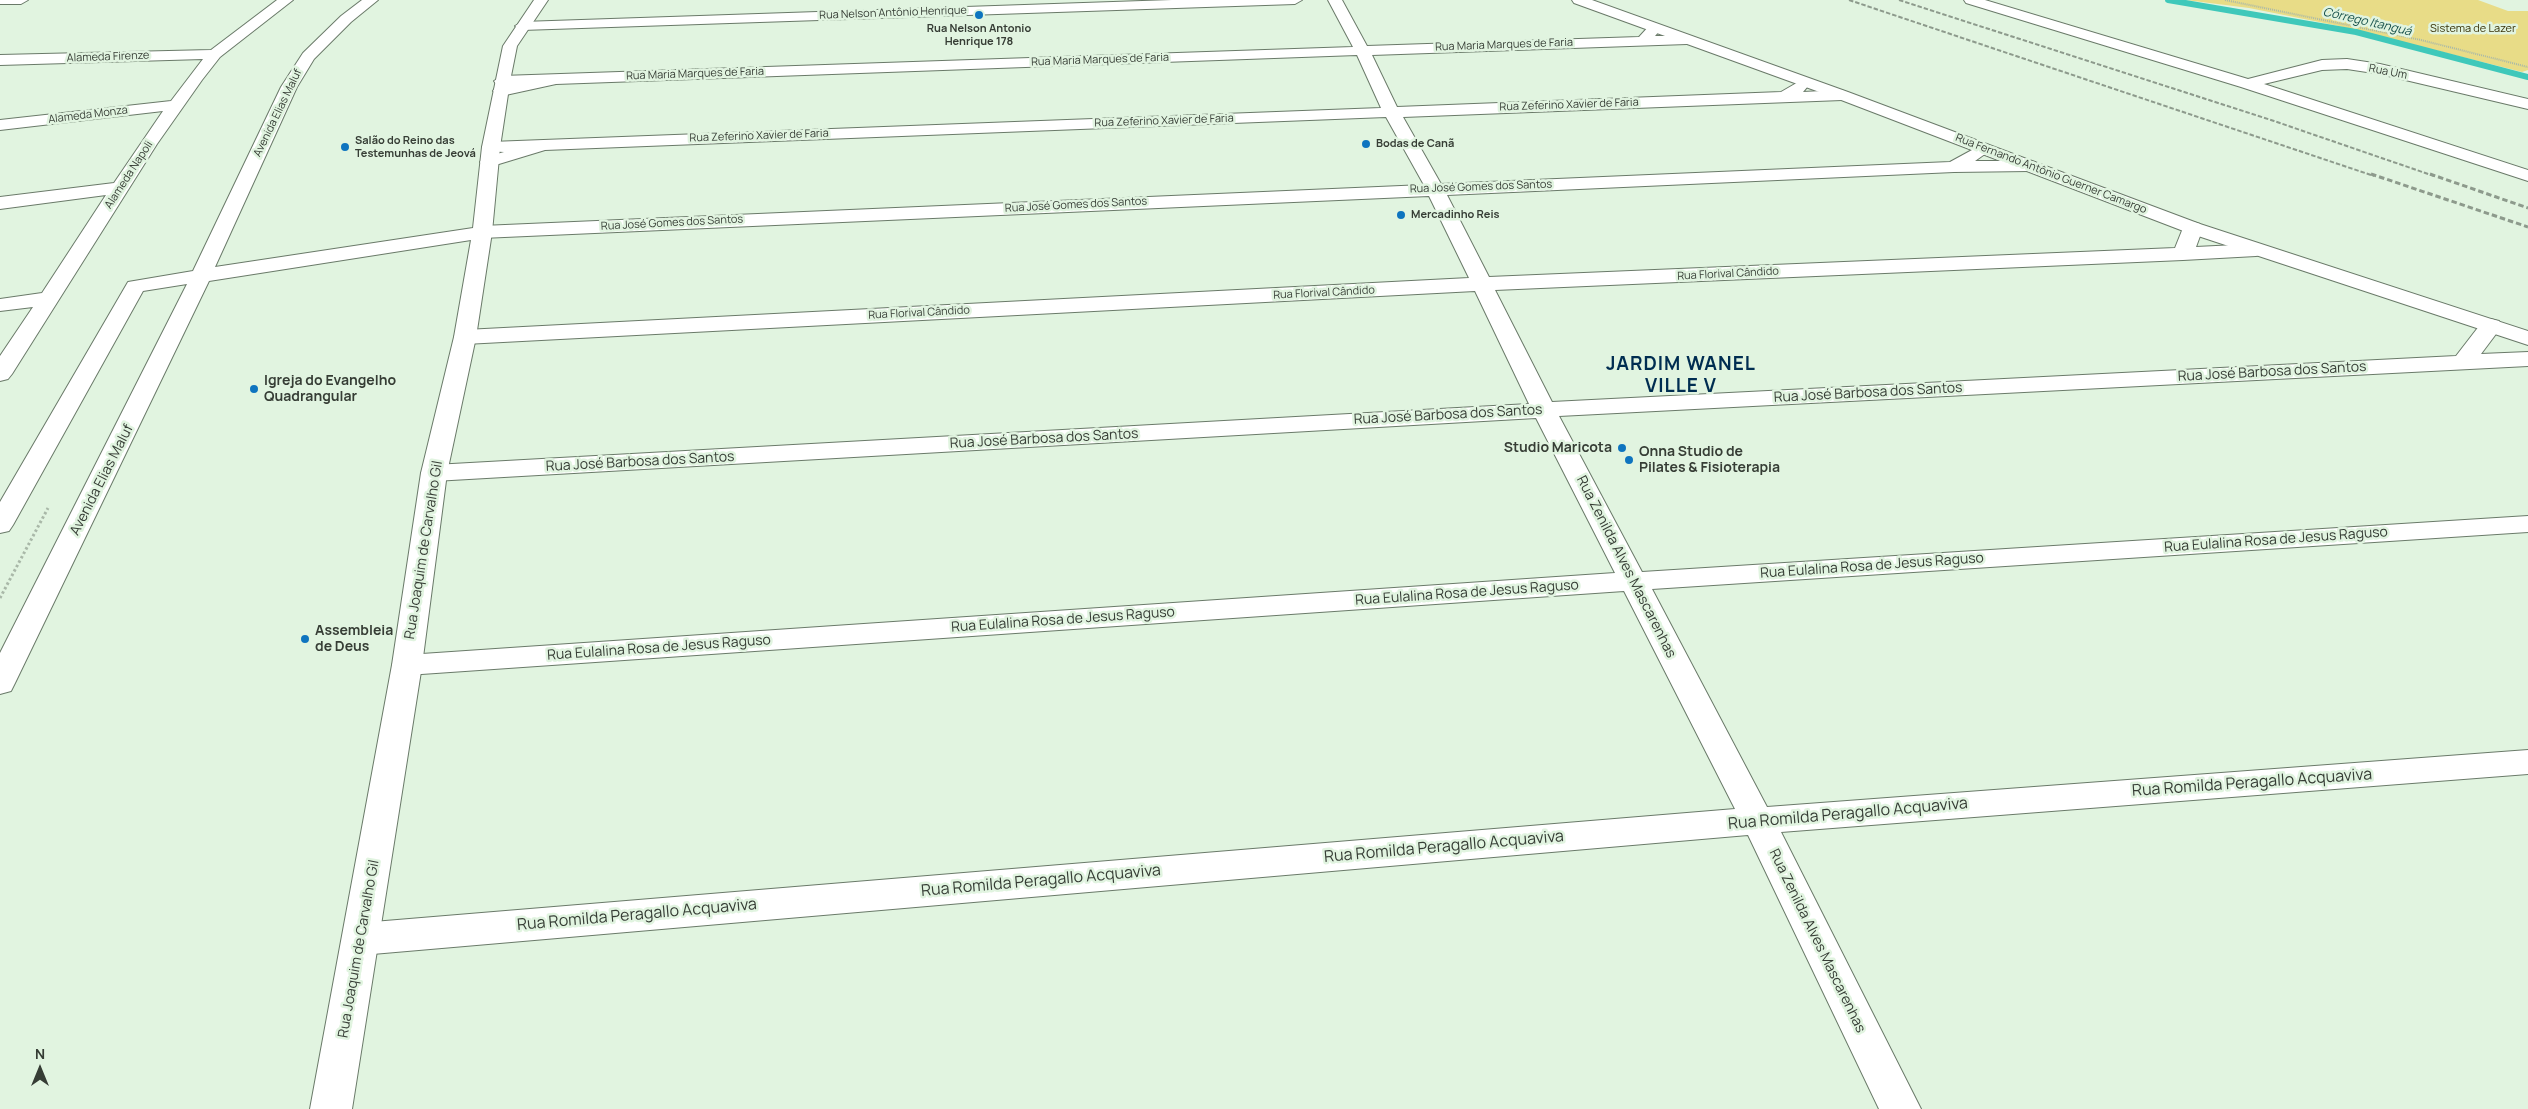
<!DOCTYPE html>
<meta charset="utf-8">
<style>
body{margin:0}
#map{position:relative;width:2528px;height:1109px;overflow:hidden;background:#e1f4e0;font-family:Manrope,sans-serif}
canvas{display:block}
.north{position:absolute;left:15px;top:1044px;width:50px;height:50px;-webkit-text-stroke:4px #e1f4e0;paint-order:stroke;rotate:0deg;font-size:14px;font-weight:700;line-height:20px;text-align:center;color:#363d35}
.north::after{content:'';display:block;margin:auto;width:18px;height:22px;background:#363d35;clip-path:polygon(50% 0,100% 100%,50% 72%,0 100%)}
</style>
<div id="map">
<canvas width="2528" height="1109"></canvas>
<div class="north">N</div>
</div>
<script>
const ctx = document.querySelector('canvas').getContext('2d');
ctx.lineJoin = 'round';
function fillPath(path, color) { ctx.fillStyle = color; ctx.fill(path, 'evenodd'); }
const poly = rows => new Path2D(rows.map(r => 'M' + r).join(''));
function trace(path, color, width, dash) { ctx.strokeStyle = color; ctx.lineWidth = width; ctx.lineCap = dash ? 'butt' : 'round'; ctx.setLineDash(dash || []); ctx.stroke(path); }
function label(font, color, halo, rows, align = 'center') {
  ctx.font = font + ' Manrope,sans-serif'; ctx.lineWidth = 5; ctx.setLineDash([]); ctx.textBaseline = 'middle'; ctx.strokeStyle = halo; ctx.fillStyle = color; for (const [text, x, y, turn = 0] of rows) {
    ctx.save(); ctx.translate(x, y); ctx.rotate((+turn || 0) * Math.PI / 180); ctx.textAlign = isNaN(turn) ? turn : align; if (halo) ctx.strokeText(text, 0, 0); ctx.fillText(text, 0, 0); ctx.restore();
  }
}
fillPath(poly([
 [2186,0,2478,0,2508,11,2528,11,2528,70,2522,72,2339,26,2249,8]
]), '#e8dc87');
trace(poly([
 [2168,0,2356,32,2528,77]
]), '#3fc8ba', 6);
const minor = poly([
 [0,0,28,0,21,4,0,4,0,0],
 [277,0,293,0,220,57,202,80,157,144,12,374,8,379,0,381,0,356,33,307,0,311,0,299,42,293,106,195,0,209,0,197,114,183,163,111,0,130,0,120,171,101,203,59,0,65,0,55,211,50,277,0],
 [1172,0,1302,0,1295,4,522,30,515,26,522,22,1172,0],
 [1328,0,1342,0,1367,46,1639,37,1650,25,1655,24,1662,28,1655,36,1687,36,1694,40,1687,44,1372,55,1397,107,1781,92,1800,81,1808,86,1803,92,1842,90,1850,95,1842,100,1403,117,1441,184,1950,162,1983,144,1989,145,1992,149,1975,161,2029,161,2035,162,2038,166,2035,170,2029,171,1954,172,1447,195,1489,277,2175,248,2183,228,2186,224,2193,222,2200,224,2203,228,2196,247,2256,244,2263,246,2266,250,2263,254,2256,256,2183,260,1495,290,1552,402,2456,356,2483,321,2491,319,2499,321,2502,326,2481,354,2528,352,2528,366,1559,416,1642,572,2528,516,2528,532,1652,589,1767,807,2528,750,2528,774,1781,832,1921,1109,1879,1109,1748,835,361,955,348,950,342,939,348,928,361,923,1735,809,1624,591,407,675,396,672,392,665,396,658,407,655,1615,573,1536,418,434,481,425,478,421,473,425,468,434,465,1529,404,1475,291,465,344,457,342,454,337,457,332,465,330,1469,278,1429,196,482,238,475,236,472,232,475,228,482,226,1424,185,1386,117,545,150,489,167,483,166,480,162,483,158,504,152,485,151,482,147,485,143,491,142,1381,108,1357,55,556,84,501,96,493,91,495,88,503,86,496,84,494,81,502,76,1353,47,1328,0],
 [1964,0,1985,0,2248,79,2322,60,2347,59,2380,64,2528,99,2528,109,2380,74,2347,69,2322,70,2264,84,2528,170,2528,181,2241,87,1966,3,1964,0]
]);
const tertiary = poly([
 [362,0,378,0,351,22,314,59,297,87,215,267,473,228,482,147,503,46,534,0,548,0,517,46,510,81,500,147,492,232,476,337,447,473,422,665,352,1109,310,1109,392,665,421,473,454,337,471,240,209,281,15,683,11,691,0,694,0,653,187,284,143,291,13,525,9,531,0,533,0,502,128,282,193,271,281,87,303,53,341,16,362,0],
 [1572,0,1592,0,1848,92,2200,224,2528,331,2528,345,2186,232,1836,98,1574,3,1572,0]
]);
trace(minor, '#6a7a69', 2);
trace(tertiary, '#6a7a69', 2);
trace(poly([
 [2225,0,2421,40,2528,67]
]), '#a9b8a8', 2, [1, 1]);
trace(poly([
 [0,598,48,508]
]), '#a9b8a8', 3, [2.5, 2.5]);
fillPath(minor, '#fff');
fillPath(tertiary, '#fff');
trace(poly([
 [1849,0,2374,176],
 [1899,0,2274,121,2434,176]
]), '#8d9a8c', 2, [4.5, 2]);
trace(poly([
 [2371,174,2528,227],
 [2430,174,2528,208]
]), '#8d9a8c', 3, [5.5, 3]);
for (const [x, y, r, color] of [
 [979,15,5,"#0e74bf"],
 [1366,144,5,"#0e74bf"],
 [345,147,5,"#0e74bf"],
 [1401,215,5,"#0e74bf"],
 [254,389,5,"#0e74bf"],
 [1622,448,5,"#0e74bf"],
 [1629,460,5,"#0e74bf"],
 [305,639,5,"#0e74bf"]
]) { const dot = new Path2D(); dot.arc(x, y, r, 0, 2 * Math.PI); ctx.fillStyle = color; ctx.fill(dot); trace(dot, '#e1f4e0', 2); }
label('11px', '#363d35', '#e1f4e0', [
 ["Rua Nelson Antônio Henrique",893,13,-2],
 ["Rua Maria Marques de Faria",1504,45,-2],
 ["Alameda Firenze",108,57,-2],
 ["Rua Maria Marques de Faria",1100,60,-2],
 ["Rua Um",2388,72,11],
 ["Rua Maria Marques de Faria",695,74,-2],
 ["Rua Zeferino Xavier de Faria",1569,105,-2],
 ["Avenida Elias Maluf",278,113,-64],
 ["Alameda Monza",88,115,-7],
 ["Rua Zeferino Xavier de Faria",1164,121,-2],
 ["Rua Zeferino Xavier de Faria",759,136,-2],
 ["Rua Fernando Antônio Guerner Camargo",2051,174,21],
 ["Alameda Napoli",129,175,-57],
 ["Rua José Gomes dos Santos",1481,187,-2],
 ["Rua José Gomes dos Santos",1076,205,-3],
 ["Rua José Gomes dos Santos",672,223,-3],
 ["Rua Florival Cândido",1728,274,-3],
 ["Rua Florival Cândido",1324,293,-3],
 ["Rua Florival Cândido",919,313,-3]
]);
label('bold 11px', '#363d35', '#e1f4e0', [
 ["Rua Nelson Antonio",979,29,"center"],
 ["Henrique 178",979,42,"center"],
 ["Salão do Reino das",355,141],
 ["Testemunhas de Jeová",355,154],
 ["Bodas de Canã",1376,144],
 ["Mercadinho Reis",1411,215]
], 'left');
label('11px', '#393309', '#e1f4e0', [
 ["Sistema de Lazer",2473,29]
]);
label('italic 12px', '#17504a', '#e1f4e0', [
 ["Córrego Itanguá",2367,22,13]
]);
label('14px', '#363d35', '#e1f4e0', [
 ["Rua José Barbosa dos Santos",2272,372,-3],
 ["Rua José Barbosa dos Santos",1868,393,-3],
 ["Rua José Barbosa dos Santos",1448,415,-3],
 ["Rua José Barbosa dos Santos",1044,439,-3],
 ["Rua José Barbosa dos Santos",640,462,-3],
 ["Avenida Elias Maluf",102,480,-63],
 ["Rua Eulalina Rosa de Jesus Raguso",2276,540,-4],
 ["Rua Joaquim de Carvalho Gil",424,550,-81],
 ["Rua Eulalina Rosa de Jesus Raguso",1872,566,-4],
 ["Rua Zenilda Alves Mascarenhas",1626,567,63],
 ["Rua Eulalina Rosa de Jesus Raguso",1467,593,-4],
 ["Rua Eulalina Rosa de Jesus Raguso",1063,620,-4],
 ["Rua Eulalina Rosa de Jesus Raguso",659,648,-4],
 ["Rua Zenilda Alves Mascarenhas",1817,941,64],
 ["Rua Joaquim de Carvalho Gil",359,949,-80]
]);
label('bold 14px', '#363d35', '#e1f4e0', [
 ["Igreja do Evangelho",264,381],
 ["Quadrangular",264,397],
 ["Studio Maricota",1612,448,"right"],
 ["Onna Studio de",1639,452],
 ["Pilates & Fisioterapia",1639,468],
 ["Assembleia",315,631],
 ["de Deus",315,647]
], 'left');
label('16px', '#363d35', '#e1f4e0', [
 ["Rua Romilda Peragallo Acquaviva",2252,783,-4],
 ["Rua Romilda Peragallo Acquaviva",1848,814,-5],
 ["Rua Romilda Peragallo Acquaviva",1444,847,-5],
 ["Rua Romilda Peragallo Acquaviva",1041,881,-5],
 ["Rua Romilda Peragallo Acquaviva",637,915,-5]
]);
ctx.letterSpacing = '1px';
label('bold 19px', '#002d51', '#e1f4e0', [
 ["JARDIM WANEL",1681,365],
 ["VILLE V",1681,387]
]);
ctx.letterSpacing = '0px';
</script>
